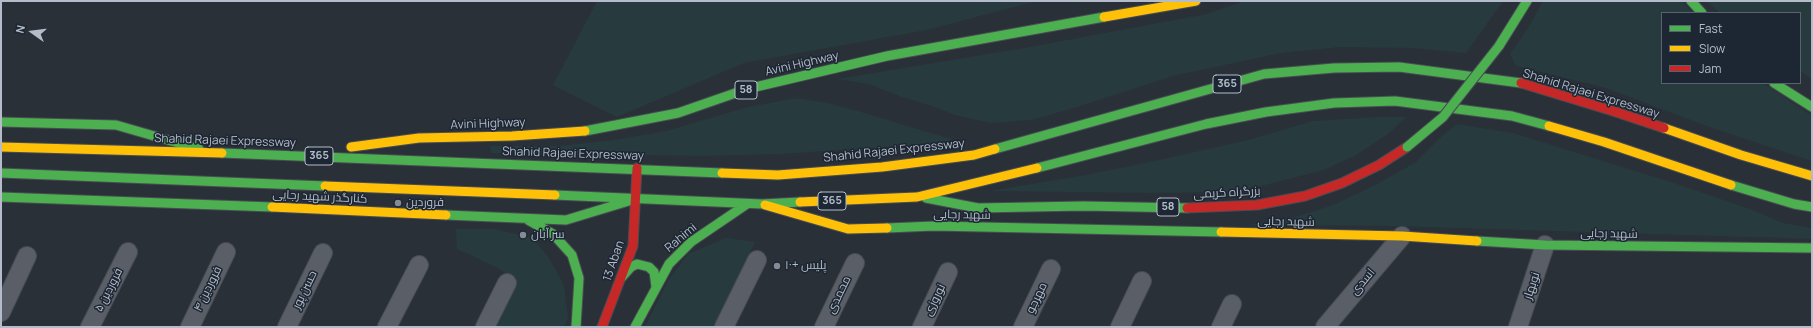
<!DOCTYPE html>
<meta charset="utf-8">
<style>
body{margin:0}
#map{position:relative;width:1813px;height:328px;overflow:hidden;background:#2a3038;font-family:Manrope,sans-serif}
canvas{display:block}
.frame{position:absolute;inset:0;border:2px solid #b4bcc9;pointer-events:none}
.legend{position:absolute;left:1661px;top:12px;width:140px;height:72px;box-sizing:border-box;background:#1d2633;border:1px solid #59626f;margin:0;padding:5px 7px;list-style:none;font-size:12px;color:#b4bcc9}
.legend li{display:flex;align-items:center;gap:8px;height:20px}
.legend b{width:20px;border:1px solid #59626f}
.north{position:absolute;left:12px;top:12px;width:40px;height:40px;-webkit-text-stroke:3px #1d2633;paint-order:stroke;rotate:284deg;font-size:11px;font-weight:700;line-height:16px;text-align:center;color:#b4bcc9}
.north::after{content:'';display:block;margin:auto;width:14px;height:18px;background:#b4bcc9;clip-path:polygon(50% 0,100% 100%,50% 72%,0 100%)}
</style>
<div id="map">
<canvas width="1813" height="328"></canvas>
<div class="frame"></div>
<ul class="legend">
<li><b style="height:5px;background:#4caf50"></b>Fast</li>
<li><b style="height:5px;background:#ffc107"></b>Slow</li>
<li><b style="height:5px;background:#c62828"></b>Jam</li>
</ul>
<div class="north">N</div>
</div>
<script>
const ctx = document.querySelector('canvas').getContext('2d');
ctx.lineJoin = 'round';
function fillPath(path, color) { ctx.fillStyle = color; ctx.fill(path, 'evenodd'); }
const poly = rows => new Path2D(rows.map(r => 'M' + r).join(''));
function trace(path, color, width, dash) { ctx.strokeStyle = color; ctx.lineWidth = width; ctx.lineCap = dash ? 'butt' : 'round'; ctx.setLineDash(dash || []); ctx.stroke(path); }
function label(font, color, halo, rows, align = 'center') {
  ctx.font = font + ' Manrope,Cairo,sans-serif'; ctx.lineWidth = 3; ctx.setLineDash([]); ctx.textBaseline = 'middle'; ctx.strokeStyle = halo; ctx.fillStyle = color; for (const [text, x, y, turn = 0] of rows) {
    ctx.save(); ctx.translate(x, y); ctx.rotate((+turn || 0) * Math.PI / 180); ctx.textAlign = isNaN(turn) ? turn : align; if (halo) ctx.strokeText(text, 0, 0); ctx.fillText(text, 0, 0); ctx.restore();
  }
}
fillPath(poly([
 [597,1,1037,1,927,30,744,63,617,117,553,85],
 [1244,1,1503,1,1466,53,1413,48,1341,47,1281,53,1173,76,1077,107,1032,120,990,123,955,115,932,106,899,96,869,84,837,79,1024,48,1207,14],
 [1543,1,1682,1,1693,13,1662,13,1662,83,1763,83,1812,116,1812,161,1704,125,1606,88,1516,66,1510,54,1528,28],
 [1706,1,1812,1,1812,79,1800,71,1800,13,1720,13],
 [796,98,828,103,861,112,954,140,932,144,780,154,704,156,491,153,490,146,560,146,614,140,666,131,748,107],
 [1377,117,1406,117,1388,134,1356,155,1324,170,1253,188,1223,192,1152,193,990,191,1080,176,1164,159,1248,140,1313,121],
 [1457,124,1513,133,1674,183,1750,209,1783,223,1812,228,1812,239,1393,226,1248,225,1299,216,1333,205,1377,184,1416,162,1442,136],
 [456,229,495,229,533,238,549,258,564,285,568,318,564,327,493,327,516,280,498,268,457,249],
 [726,238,755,242,715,327,645,327,668,281,688,254]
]), '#273a3e');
const street = poly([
 [1,312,27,256],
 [90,327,128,252],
 [190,327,226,252],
 [287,327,323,253],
 [387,327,419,265],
 [485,327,507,283],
 [724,327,757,260],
 [824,327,855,263],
 [922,327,948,272],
 [1023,327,1051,269],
 [1120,327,1142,281],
 [1221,327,1232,304],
 [1325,327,1402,236],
 [1518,327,1545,245]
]);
const fast = poly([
 [1691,1,1702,13],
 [1499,46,1527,1],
 [1774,83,1812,107],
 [1,122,116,125,199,149],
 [585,131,678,113,747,89,887,56,1104,17],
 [995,149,1264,74,1334,68,1399,67,1521,83],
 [222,153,722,173],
 [1037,168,1206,124,1266,112,1334,103,1395,101,1512,116,1549,126],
 [1,173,325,186],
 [1731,185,1794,204,1812,207],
 [555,195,762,204,800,202],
 [1,197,272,207],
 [926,198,978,208,1083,206,1187,208],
 [446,215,566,220,632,200],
 [528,220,553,234,572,255,579,278,576,327],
 [887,228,934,226,1221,232],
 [1477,241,1545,245,1812,248],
 [622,277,631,267,637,264,649,267,654,272,656,287],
 [635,327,669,264,691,242,747,204]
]);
const slow = poly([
 [1104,17,1196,1],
 [1549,126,1604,142,1731,185],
 [1664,128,1741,155,1812,176],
 [1,147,222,153],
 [351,147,419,138,512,136,585,131],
 [722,173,778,175,882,167,974,155,995,149],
 [325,186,555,195],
 [800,202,917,197,1037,168],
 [765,205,848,229,887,228],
 [272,207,446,215],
 [1221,232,1402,236,1477,241]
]);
const jam = poly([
 [1521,83,1613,111,1664,128],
 [1187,208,1257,205,1305,196,1342,183,1379,165,1407,147],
 [602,327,633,246,637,168]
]);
trace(street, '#484c53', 20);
trace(fast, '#484c53', 11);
trace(slow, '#484c53', 11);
trace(jam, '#484c53', 11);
trace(street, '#5a5e66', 18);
trace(fast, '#4caf50', 9);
trace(slow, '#ffc107', 9);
trace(jam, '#c62828', 9);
const fastBridge = poly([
 [1407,147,1443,117,1499,46]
]);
trace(fastBridge, '#474c53', 11, []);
trace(fastBridge, '#4caf50', 9);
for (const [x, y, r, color] of [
 [398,203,4,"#848b96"],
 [523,235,4,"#848b96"],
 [777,266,4,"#848b96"]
]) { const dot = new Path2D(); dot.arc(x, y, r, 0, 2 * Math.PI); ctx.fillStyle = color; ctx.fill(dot); trace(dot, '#1d2633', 1.5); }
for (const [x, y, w] of [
 [1227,84,28],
 [746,90,22],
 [319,156,28],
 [832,201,28],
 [1168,207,22]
]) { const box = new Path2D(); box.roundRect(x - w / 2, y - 9, w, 18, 3); ctx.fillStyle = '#1d2633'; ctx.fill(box); trace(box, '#b4bcc9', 1); }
label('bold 11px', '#b4bcc9', null, [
 ["365",1227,84],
 ["58",746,90],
 ["365",319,156],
 ["365",832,201],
 ["58",1168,207]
]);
label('12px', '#b4bcc9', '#1d2633', [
 ["Avini Highway",802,64,-13],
 ["Shahid Rajaei Expressway",1591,94,17],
 ["Avini Highway",488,124,-2],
 ["Shahid Rajaei Expressway",225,141,2],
 ["Shahid Rajaei Expressway",894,151,-6],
 ["Shahid Rajaei Expressway",573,154,2],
 ["بزرگراه کریمی",1227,193,-3],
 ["کنارگذر شهید رجایی",320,197,3],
 ["شهید رجایی",962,215,1],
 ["شهید رجایی",1286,222,1],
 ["شهید رجایی",1609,234,1],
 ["Rahimi",681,238,-40],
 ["13 Aban",614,261,-71],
 ["اسدی",1363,282,-50],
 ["نوبهار",1532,286,-72],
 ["فروردین ۴",208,289,-64],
 ["فروردین ۵",109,290,-63],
 ["حسن پور",305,290,-64],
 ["محمدی",839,295,-64],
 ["مهرجو",1037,298,-64],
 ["نوروزی",935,300,-64]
]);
label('12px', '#b4bcc9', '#1d2633', [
 ["فروردین",406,203],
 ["سر آبان",531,235],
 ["پلیس +۱۰",785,266]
], 'left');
</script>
